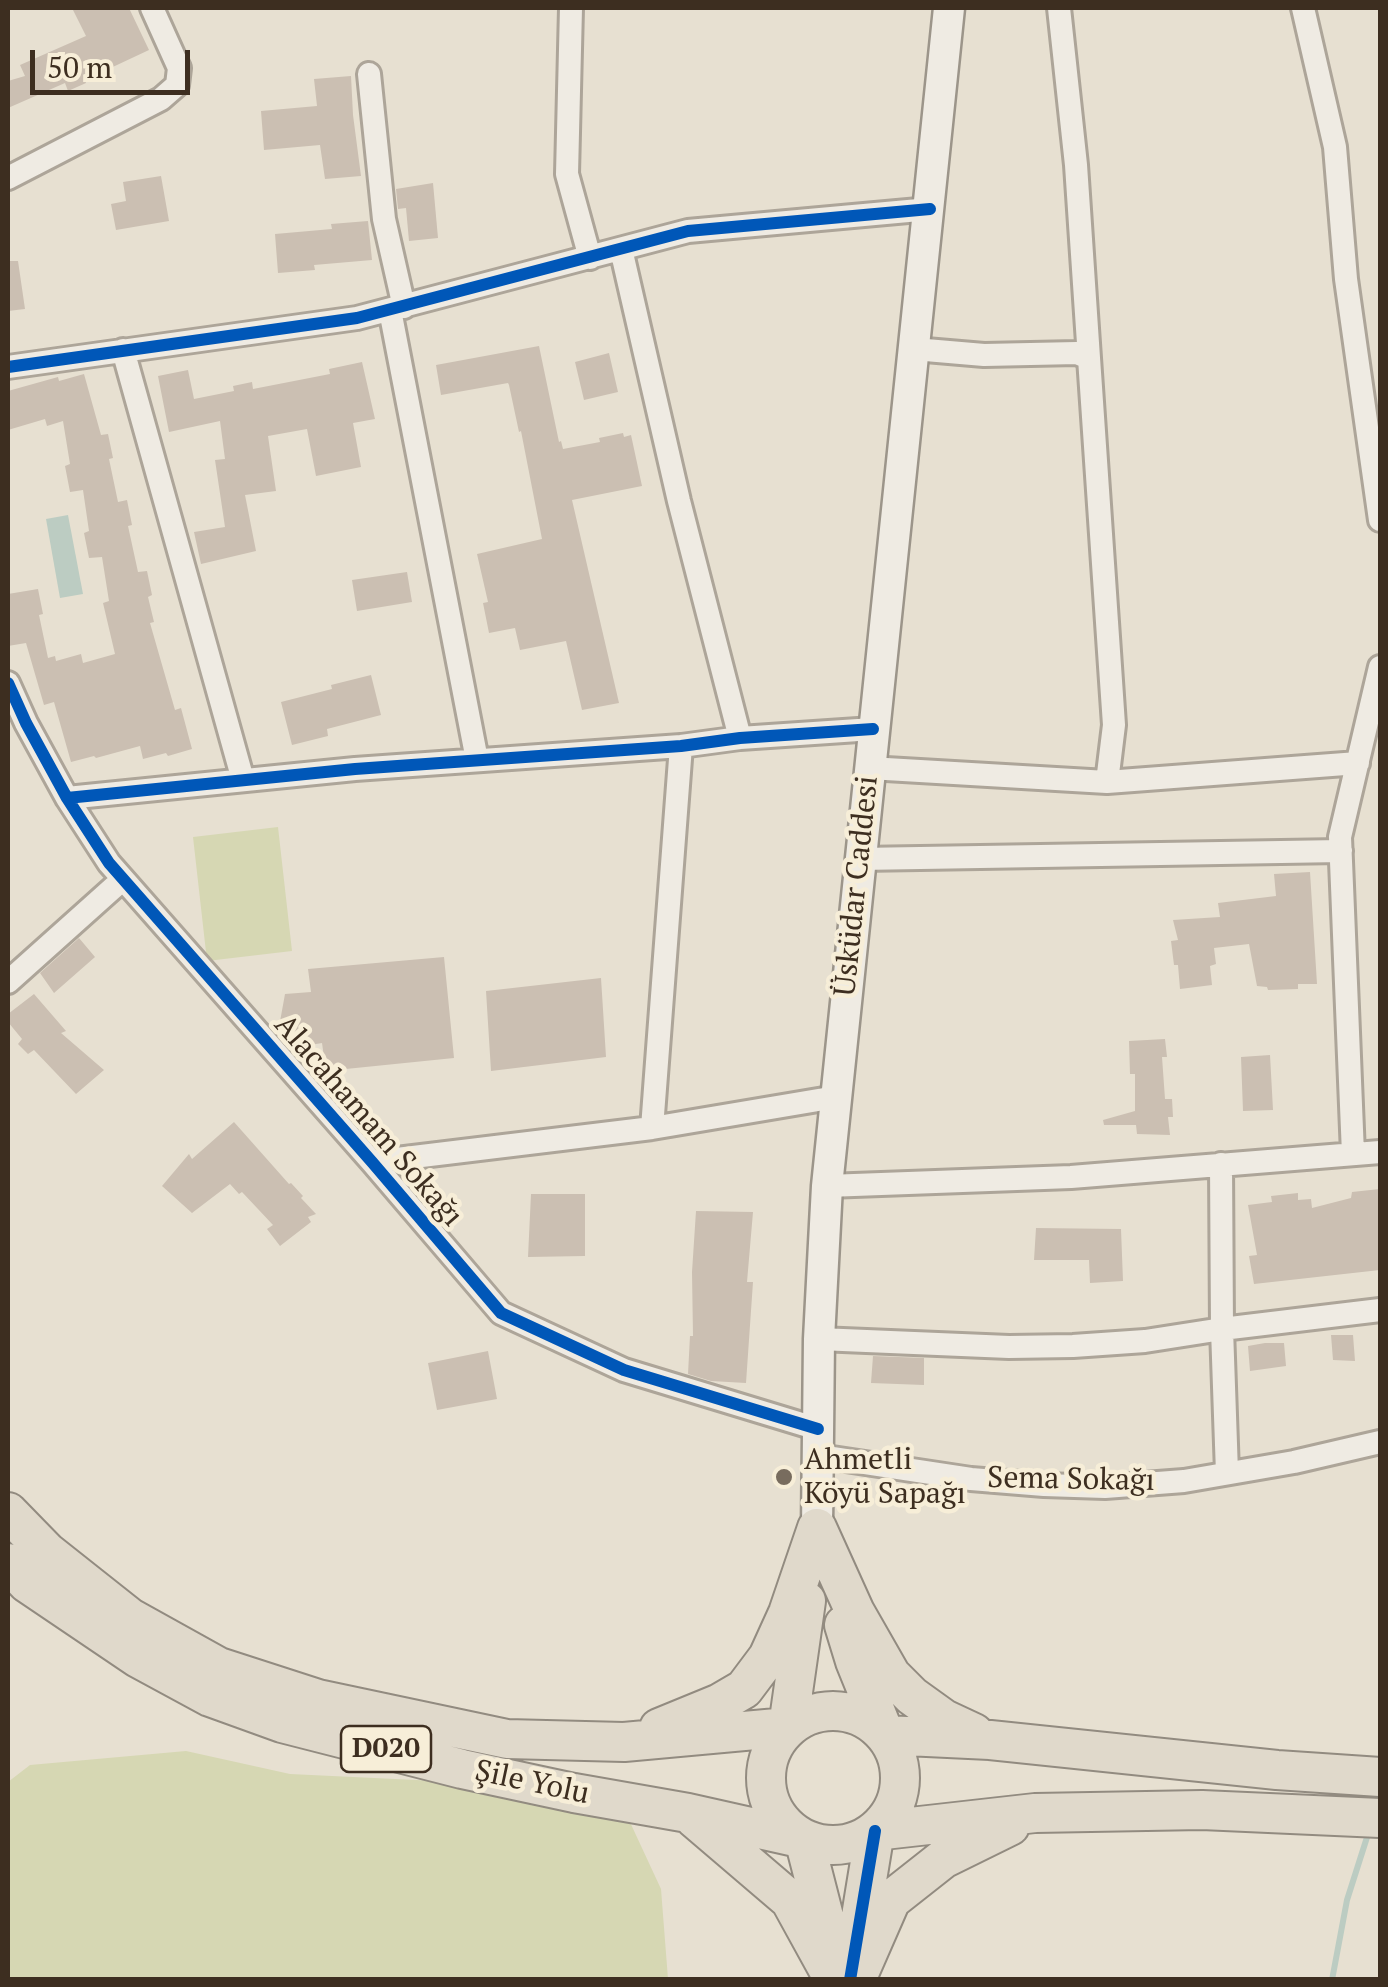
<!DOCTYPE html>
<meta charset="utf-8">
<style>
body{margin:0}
#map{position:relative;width:1388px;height:1987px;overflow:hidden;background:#e7e0d1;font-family:"PT Serif",serif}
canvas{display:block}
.frame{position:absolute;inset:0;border:10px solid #3d2e20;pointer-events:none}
.scale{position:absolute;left:30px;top:50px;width:160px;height:45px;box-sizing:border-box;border:5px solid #3d2e20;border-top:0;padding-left:12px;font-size:30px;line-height:35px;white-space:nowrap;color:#3d2e20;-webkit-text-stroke:8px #f7eed8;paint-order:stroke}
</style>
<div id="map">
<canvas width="1388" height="1987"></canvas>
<div class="frame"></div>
<div class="scale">50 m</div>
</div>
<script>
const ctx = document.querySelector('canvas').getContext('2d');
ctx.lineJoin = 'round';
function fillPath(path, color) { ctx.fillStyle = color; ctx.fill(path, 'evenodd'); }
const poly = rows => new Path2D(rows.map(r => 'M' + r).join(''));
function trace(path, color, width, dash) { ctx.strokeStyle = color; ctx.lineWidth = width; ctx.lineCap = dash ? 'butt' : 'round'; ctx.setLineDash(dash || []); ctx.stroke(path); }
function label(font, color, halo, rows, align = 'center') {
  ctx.font = font + ' "PT Serif",serif'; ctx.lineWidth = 9; ctx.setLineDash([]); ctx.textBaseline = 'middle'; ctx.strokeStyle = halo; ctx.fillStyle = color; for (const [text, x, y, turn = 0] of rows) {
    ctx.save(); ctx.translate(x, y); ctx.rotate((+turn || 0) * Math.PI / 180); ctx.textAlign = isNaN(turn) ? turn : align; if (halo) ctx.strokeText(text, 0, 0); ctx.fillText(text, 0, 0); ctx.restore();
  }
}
fillPath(poly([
 [278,827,292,951,207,961,193,837],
 [186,1751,290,1774,479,1783,629,1820,661,1889,668,1979,8,1980,8,1782,30,1765]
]), '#d6d7b3');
fillPath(poly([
 [68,515,83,594,60,598,46,519]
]), '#bcccc2');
trace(poly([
 [1332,1980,1347,1900,1369,1831]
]), '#bcccc2', 6);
fillPath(poly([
 [72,8,129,8,149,50,85,80,86,83,68,91,65,83,8,108,8,81,25,76,20,65,86,36],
 [351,76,353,115,361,176,325,179,320,145,264,150,261,111,317,106,314,79],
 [161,176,169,221,116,230,111,204,126,201,123,182],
 [433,183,438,238,409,241,406,208,398,209,396,189],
 [368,221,372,260,314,265,315,270,278,273,275,234,332,229,331,224],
 [8,261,18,261,25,309,8,311],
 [539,346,559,442,561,441,563,449,600,442,599,438,623,433,624,437,631,435,642,486,572,500,619,703,582,710,566,641,520,650,515,628,489,633,483,603,488,602,477,554,542,539,521,431,519,432,509,385,508,383,441,395,436,365],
 [609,353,618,392,584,400,575,362],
 [362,362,375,419,353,423,361,467,316,476,307,429,268,436,276,491,245,495,256,551,201,564,194,532,225,527,215,460,225,459,220,421,169,432,158,376,188,370,194,399,234,391,233,386,252,382,253,389,330,374,329,369],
 [84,374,101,435,108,434,113,458,109,459,118,502,127,500,132,525,128,526,138,572,147,571,152,595,148,597,154,622,150,623,175,710,181,708,192,749,168,756,166,753,143,759,140,746,96,758,94,756,71,762,54,702,44,705,26,643,8,646,8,594,38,589,43,614,39,615,48,658,55,656,56,661,81,654,83,663,115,654,103,603,109,601,102,557,89,558,84,533,89,531,83,490,70,492,65,466,70,464,63,421,47,426,45,419,8,430,8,391,58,377,59,381],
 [407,572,412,602,357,611,352,580],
 [371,675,381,715,327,729,328,736,292,745,281,702,332,689,331,685],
 [1310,872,1317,984,1298,984,1298,989,1268,990,1267,987,1257,986,1249,944,1214,948,1216,964,1210,966,1212,985,1180,989,1178,965,1174,965,1171,941,1178,940,1173,920,1220,917,1218,903,1276,896,1274,874],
 [79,938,95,957,54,993,40,973],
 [444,957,454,1058,326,1071,322,1043,298,1047,282,1037,279,1027,285,994,311,992,308,969],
 [601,978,606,1057,491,1071,486,991],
 [34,994,66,1031,61,1033,104,1070,76,1094,34,1050,28,1054,18,1044,22,1039,8,1022,8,1014],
 [1165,1039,1167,1057,1162,1057,1165,1099,1172,1099,1173,1117,1168,1117,1170,1135,1137,1134,1136,1125,1104,1125,1103,1120,1135,1111,1135,1074,1130,1074,1129,1041],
 [1270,1055,1273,1110,1243,1111,1241,1057],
 [234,1122,289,1184,291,1183,303,1196,301,1198,316,1214,308,1217,311,1222,280,1246,267,1229,273,1225,242,1192,239,1194,230,1184,192,1213,162,1186,189,1154,192,1159],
 [1380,1189,1380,1270,1254,1284,1249,1256,1257,1255,1248,1205,1272,1202,1271,1196,1298,1193,1298,1200,1311,1199,1312,1208,1351,1198,1352,1192],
 [531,1194,585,1194,585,1256,528,1257],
 [696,1211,753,1212,747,1282,753,1282,746,1383,711,1381,688,1374,690,1336,693,1336,692,1272],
 [1036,1228,1121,1229,1123,1281,1090,1283,1089,1260,1034,1260],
 [1331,1335,1353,1335,1355,1361,1333,1360],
 [1265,1343,1284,1343,1286,1366,1250,1371,1248,1346],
 [488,1351,497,1399,437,1410,428,1363],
 [873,1356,924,1358,924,1385,871,1383]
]), '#cbbfb2');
const minor = poly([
 [571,8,567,174,590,258],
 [1059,8,1076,165,1089,358],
 [1303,8,1335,147,1346,279,1380,520],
 [369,74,384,219,404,307],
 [8,178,161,99,177,85,179,68,152,8],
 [621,249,679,501,740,738],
 [390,310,477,760],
 [914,349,984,355,1077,353,1089,358,1114,725,1107,782],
 [123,350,243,780],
 [8,367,357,318,688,231,930,209],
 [8,683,26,723,67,798,109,863,372,1162,501,1313,624,1370,818,1429],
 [869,768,1107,782,1358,763],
 [67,798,355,769,681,746,740,738,873,729],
 [860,859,1341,851],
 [8,982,123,879],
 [652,1128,681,746],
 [1353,1154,1340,837,1380,667],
 [372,1162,652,1128,836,1097],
 [1221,1164,1222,1329,1227,1473],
 [827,1186,1071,1177,1380,1152],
 [819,1339,1009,1347,1073,1346,1145,1341,1222,1329,1380,1310],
 [819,1456,971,1479,1044,1485,1105,1487,1184,1481,1294,1462,1380,1442]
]);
const secondary = poly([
 [817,1528,819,1339,827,1186,949,8]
]);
const trunk = poly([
 [8,1512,47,1552,129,1617,219,1667,318,1699,507,1739,624,1742,788,1727],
 [817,1528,855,1612,891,1675,912,1696,944,1719,974,1733],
 [8,1563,27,1583,138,1658,210,1697,282,1723,462,1769,574,1793,688,1813,804,1839],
 [844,1625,855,1661,885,1735],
 '766 1778a67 67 0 1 1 134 0a67 67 0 1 1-134 0Z',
 [788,1727,806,1601],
 [659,1728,720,1703,744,1689,768,1657,788,1613,817,1528],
 [885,1735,990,1740,1277,1770,1380,1777],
 [694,1818,790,1900,834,1980],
 [875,1831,1035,1813,1202,1810,1380,1818],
 [804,1839,832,1948],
 [856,1947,875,1831],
 [856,1980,891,1900,943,1859,1010,1826]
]);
trace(minor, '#ada599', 28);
trace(secondary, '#9c958a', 35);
trace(trunk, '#928b80', 42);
trace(minor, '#efebe3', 22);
trace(secondary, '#efebe3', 30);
trace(trunk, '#e0d9cb', 38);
trace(poly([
 [8,367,357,318,688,231,930,209],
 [8,683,26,723,67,798,109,863,372,1162,501,1313,624,1370,818,1429],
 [67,798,355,769,681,746,740,738,873,729],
 [850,1980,875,1831]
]), '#0057b8', 12);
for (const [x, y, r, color] of [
 [784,1477,10,"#786c5e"]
]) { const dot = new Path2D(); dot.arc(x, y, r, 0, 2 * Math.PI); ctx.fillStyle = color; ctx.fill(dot); trace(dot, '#f7eed8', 4); }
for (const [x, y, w] of [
 [386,1749,90]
]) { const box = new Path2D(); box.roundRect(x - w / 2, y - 23, w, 46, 8); ctx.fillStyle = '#f7eed8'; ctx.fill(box); trace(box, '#3d2e20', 2.5); }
label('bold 28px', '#3d2e20', null, [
 ["D020",386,1749]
]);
label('30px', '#3d2e20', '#f7eed8', [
 ["Üsküdar Caddesi",857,886,-84],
 ["Alacahamam Sokağı",368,1121,49],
 ["Sema Sokağı",1071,1480,1],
 ["Şile Yolu",532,1783,12]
]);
label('30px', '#3d2e20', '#f7eed8', [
 ["Ahmetli",804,1460],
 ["Köyü Sapağı",804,1494]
], 'left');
</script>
